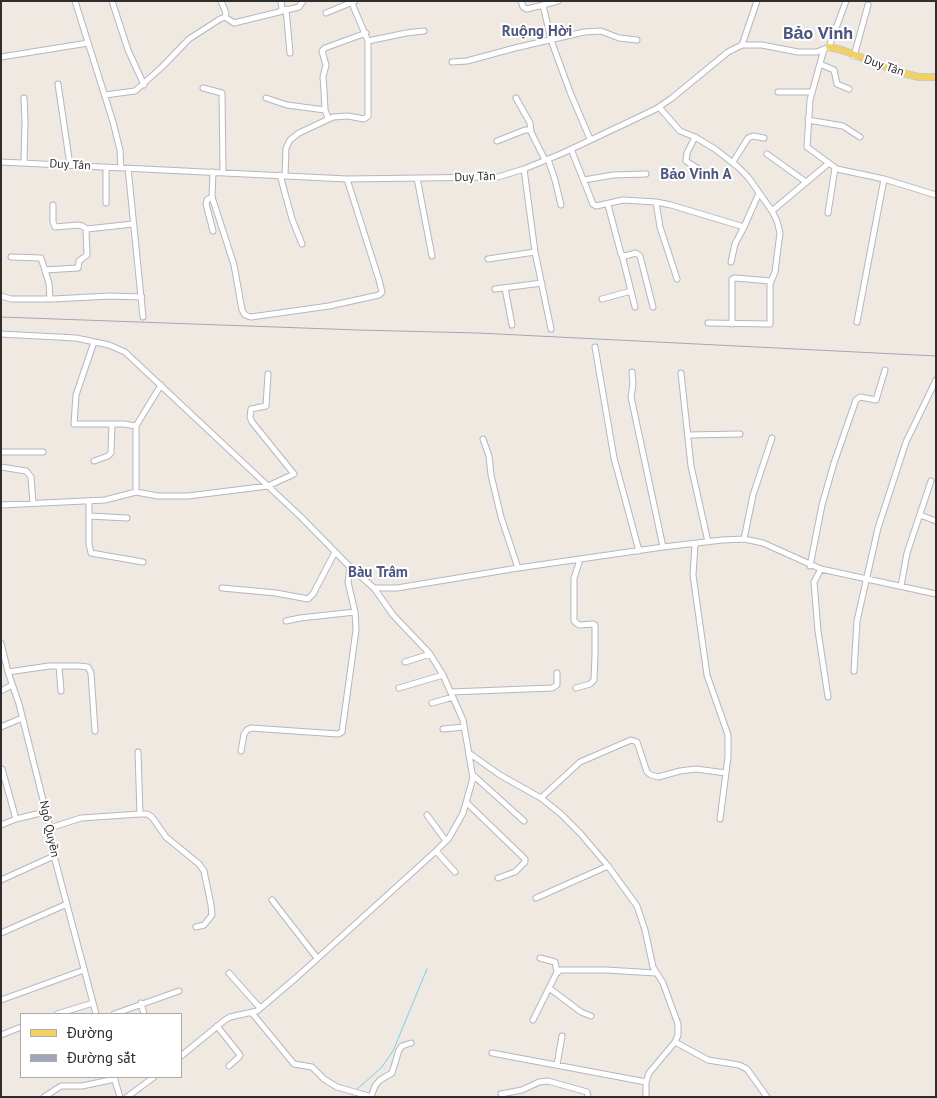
<!DOCTYPE html>
<meta charset="utf-8">
<style>
body{margin:0}
#map{position:relative;width:937px;height:1098px;overflow:hidden;background:#efe9e1;font-family:"PT Sans",sans-serif}
canvas{display:block}
.frame{position:absolute;inset:0;border:2px solid #2e2e2e;pointer-events:none}
.legend{position:absolute;left:20px;top:1013px;width:162px;height:65px;box-sizing:border-box;background:#fff;border:1px solid #ababab;margin:0;padding:6px 9px;list-style:none;font-size:15px;color:#2e2e2e}
.legend li{display:flex;align-items:center;gap:10px;height:25px}
.legend b{width:25px;border:1px solid #ababab}
</style>
<div id="map">
<canvas width="937" height="1098"></canvas>
<div class="frame"></div>
<ul class="legend">
<li><b style="height:6px;background:#f2d163"></b>Đường</li>
<li><b style="height:6px;background:#a3a6b8"></b>Đường sắt</li>
</ul>
</div>
<script>
const ctx = document.querySelector('canvas').getContext('2d');
ctx.lineJoin = 'round';
const poly = rows => new Path2D(rows.map(r => 'M' + r).join(''));
function trace(path, color, width, dash) { ctx.strokeStyle = color; ctx.lineWidth = width; ctx.lineCap = dash ? 'butt' : 'round'; ctx.setLineDash(dash || []); ctx.stroke(path); }
function label(font, color, halo, rows, align = 'center') {
  ctx.font = font + ' "PT Sans",sans-serif'; ctx.lineWidth = 4; ctx.setLineDash([]); ctx.textBaseline = 'middle'; ctx.strokeStyle = halo; ctx.fillStyle = color; for (const [text, x, y, turn = 0] of rows) {
    ctx.save(); ctx.translate(x, y); ctx.rotate((+turn || 0) * Math.PI / 180); ctx.textAlign = isNaN(turn) ? turn : align; if (halo) ctx.strokeText(text, 0, 0); ctx.fillText(text, 0, 0); ctx.restore();
  }
}
trace(poly([
 [356,1090,381,1068,393,1051,427,969]
]), '#75cff0', 1);
const minor = poly([
 [75,1,113,122,120,150,121,168],
 [112,1,128,50,144,85],
 [221,1,226,13,225,17],
 [281,1,282,10],
 [521,1,523,7,527,9,543,5,551,40,570,92,590,139],
 [543,5,558,1],
 [286,9,290,53],
 [326,13,355,1],
 [368,41,406,33,424,31],
 [742,45,757,1],
 [824,49,810,100,807,147,837,169,884,179,936,195],
 [854,56,868,5],
 [1,57,88,43],
 [452,62,467,61,515,48,584,32,601,31,619,38,637,40],
 [820,64,834,70,837,84,849,89],
 [58,84,70,165],
 [203,88,222,93,223,172],
 [778,92,811,92],
 [105,95,135,91,162,67,189,39,220,19,225,17,234,23,299,7,303,1],
 [24,98,25,121,24,163],
 [266,98,287,105,325,110],
 [516,98,530,123,531,132,545,160],
 [659,107,680,131,695,137,715,149,738,167,748,177,772,211,777,221,780,233,775,272,770,284,770,324,708,323],
 [328,118,325,110,324,90,323,77,326,65,322,51,325,48,366,33],
 [808,120,843,126,860,137],
 [695,137,687,153,686,161,705,173],
 [497,141,525,130,531,130],
 [571,149,593,204,596,206,623,200,656,202,671,205,744,227,759,193],
 [767,154,806,182],
 [548,159,555,180,561,205],
 [1,162,347,179,498,177,524,169,563,153,656,109,672,98,728,52,742,45,762,45,798,52,817,52,829,47,846,1],
 [733,162,748,138,753,136,764,138],
 [106,167,106,203],
 [128,168,143,317],
 [524,169,535,252,551,329],
 [213,172,212,197,234,265,242,310,245,315,251,317,329,306,379,295,382,292,379,280,347,179],
 [280,175,292,219,302,244],
 [285,176,286,148,290,140,299,133,333,117,348,116,364,119,368,116,368,41,351,1],
 [417,178,432,256],
 [584,180,613,175,646,174],
 [212,197,207,200,206,204,213,231],
 [656,202,660,227,677,279],
 [53,205,53,222,55,227,78,225,82,226,87,229],
 [608,205,621,254,625,256,636,253,640,256,653,307],
 [772,211,829,163],
 [828,213,835,168],
 [622,255,635,307],
 [11,257,41,258,49,283,50,299],
 [488,259,535,252],
 [731,262,735,244,744,227],
 [45,270,78,268,79,261,87,255,86,232,87,229,133,224],
 [505,288,512,325],
 [495,289,542,283],
 [1,296,11,299,53,299,110,296,142,297],
 [602,299,631,291],
 [857,322,884,179],
 [732,324,732,279,735,278,771,281],
 [1,334,76,338,109,345,125,352,301,517,350,567,374,588,397,588,518,568,663,547,722,540,744,539,763,543,821,569,936,594],
 [94,342,76,395,74,424,124,424,136,426],
 [595,347,614,458,639,551],
 [632,372,633,384,631,397,663,547],
 [681,373,691,466,708,542],
 [688,435,740,434],
 [483,439,489,456,491,475,501,517,518,568],
 [1,452,43,452],
 [94,461,108,456,111,453,112,424],
 [1,467,26,471,28,473,31,477,33,503],
 [136,492,136,426,161,385],
 [89,501,89,544,91,553,143,562],
 [1,505,105,500,136,492,158,496,188,496,268,486,294,474,252,422,250,417,251,409,266,406,268,374],
 [920,515,936,521],
 [89,516,127,518],
 [744,539,753,495,772,438],
 [695,544,693,575,707,675,728,735,728,757,720,819],
 [810,566,822,505,834,463,856,400,860,397,876,400,885,370],
 [821,569,814,582,818,631,828,697],
 [901,586,907,553,931,481],
 [222,588,276,593,308,599,313,594,335,552],
 [286,621,300,618,355,612],
 [1,643,8,672,19,704,50,828,54,856,96,1014],
 [405,662,430,654],
 [59,666,61,691],
 [854,671,857,621,878,528,906,442,936,380],
 [8,672,49,666,78,666,88,667,91,673,95,731],
 [399,688,443,675],
 [576,688,590,684,594,680,595,655,595,625,593,624,579,625,574,621,574,578,580,560],
 [1,691,12,685],
 [451,692,552,688,557,685,557,673],
 [432,703,453,697],
 [1,727,22,718],
 [443,729,464,727],
 [241,751,244,734,247,730,251,728,338,734,342,732,356,630,355,612,348,582,350,567],
 [138,752,140,814,147,814,152,817,166,837,199,864,204,871,211,905,212,915,204,925,196,927],
 [469,753,500,775,541,798,561,814,580,833,608,866,637,906,645,930,653,967,663,983,678,1024,678,1035,675,1042,649,1073,646,1082,646,1097],
 [2,769,16,819],
 [473,775,524,821],
 [541,798,580,762,631,740,637,742,647,772,651,775,658,777,680,771,696,769,726,773],
 [467,803,525,859,525,862,515,872,498,878],
 [427,815,446,841],
 [1,825,16,819,45,812],
 [50,828,81,818,140,814],
 [436,851,455,872],
 [1,880,54,856],
 [536,898,608,866],
 [272,900,317,958],
 [1,933,67,904],
 [540,958,555,962,557,972],
 [229,973,260,1008],
 [549,988,581,1012,591,1016],
 [1,1000,84,970],
 [141,1003,144,1014],
 [252,1013,294,1064,312,1067,324,1079,337,1087,372,1097],
 [57,1014,93,1003],
 [114,1014,179,991],
 [533,1020,556,974,560,970,606,970,656,973],
 [217,1026,240,1055,239,1057,229,1066],
 [1,1035,21,1027],
 [675,1042,708,1060,739,1065,747,1069,767,1097],
 [492,1053,646,1082],
 [181,1056,225,1020,230,1017,257,1011,297,977,436,851,449,838,463,813,473,778,463,720,443,675,430,654,393,615,374,588],
 [557,1065,562,1036],
 [114,1077,120,1097],
 [501,1094,522,1090,539,1082,548,1081,587,1092,588,1097],
 [44,1097,61,1086,82,1086,115,1079],
 [127,1097,154,1077],
 [371,1097,375,1086,380,1080,392,1073,399,1050,402,1046,411,1043]
]);
const major = poly([
 [829,47,842,50,902,73,919,77,936,77]
]);
trace(minor, '#b4b7c1', 7);
trace(major, '#c9c9c9', 8);
trace(minor, '#fff', 5);
trace(major, '#f2d163', 6);
trace(poly([
 [1,317,358,330,478,333,936,356]
]), '#a3a6b8', 1);
label('12px', '#2e2e2e', '#fff', [
 ["Duy Tân",884,66,19],
 ["Duy Tân",70,165,3],
 ["Duy Tân",475,177,-2],
 ["Ngô Quyền",49,829,78]
]);
label('bold 15px', '#4d5680', '#fff', [
 ["Ruộng Hời",537,32],
 ["Bảo Vinh A",696,175],
 ["Bàu Trâm",378,573]
]);
label('bold 18px', '#4d5680', '#fff', [
 ["Bảo Vinh",818,34]
]);
</script>
